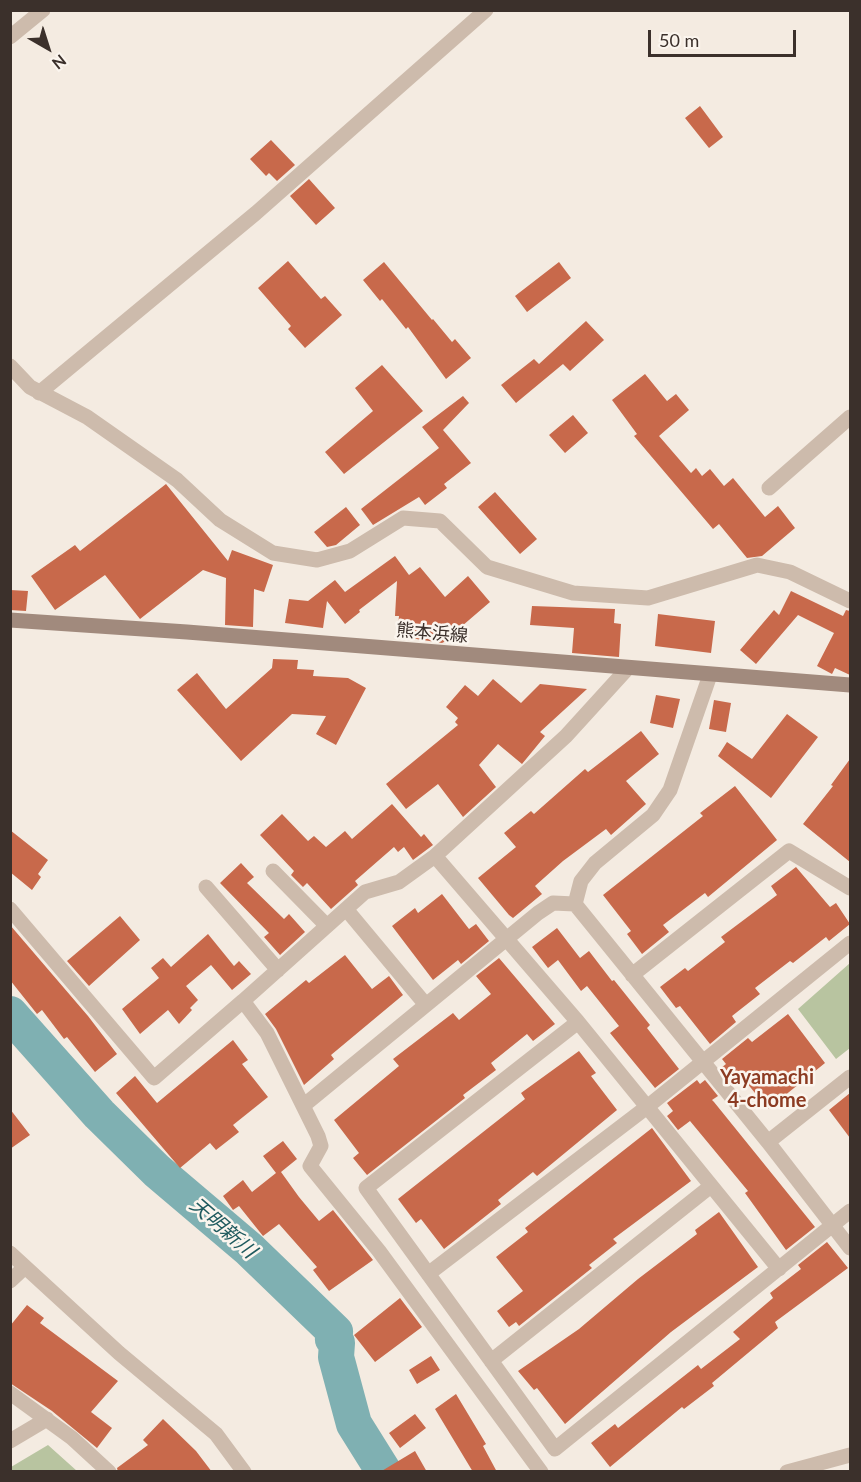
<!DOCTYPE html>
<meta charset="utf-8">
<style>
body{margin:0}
#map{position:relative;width:861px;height:1482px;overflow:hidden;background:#f4ebe1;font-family:Lato,sans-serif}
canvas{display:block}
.frame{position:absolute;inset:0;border:12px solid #3b302b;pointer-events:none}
.north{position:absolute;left:18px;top:18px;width:60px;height:60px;-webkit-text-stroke:4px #fbf5ee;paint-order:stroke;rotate:141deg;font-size:16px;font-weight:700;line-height:24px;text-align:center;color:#3b302b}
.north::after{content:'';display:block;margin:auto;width:21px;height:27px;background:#3b302b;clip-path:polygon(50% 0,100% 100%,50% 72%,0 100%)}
.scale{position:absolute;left:648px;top:30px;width:148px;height:27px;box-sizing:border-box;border:3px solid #3b302b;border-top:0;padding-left:8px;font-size:18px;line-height:21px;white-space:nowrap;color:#3b302b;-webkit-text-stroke:4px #fbf5ee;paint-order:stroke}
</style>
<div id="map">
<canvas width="861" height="1482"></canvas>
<div class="frame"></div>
<div class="north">N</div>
<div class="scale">50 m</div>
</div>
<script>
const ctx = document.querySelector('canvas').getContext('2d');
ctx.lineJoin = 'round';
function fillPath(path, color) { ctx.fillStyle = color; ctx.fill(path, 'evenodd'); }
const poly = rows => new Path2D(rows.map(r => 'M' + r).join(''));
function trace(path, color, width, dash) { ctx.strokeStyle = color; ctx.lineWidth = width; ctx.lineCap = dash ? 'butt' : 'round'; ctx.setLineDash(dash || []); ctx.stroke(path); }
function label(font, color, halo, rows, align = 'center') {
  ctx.font = font + ' Lato,"Noto Sans JP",sans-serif'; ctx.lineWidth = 5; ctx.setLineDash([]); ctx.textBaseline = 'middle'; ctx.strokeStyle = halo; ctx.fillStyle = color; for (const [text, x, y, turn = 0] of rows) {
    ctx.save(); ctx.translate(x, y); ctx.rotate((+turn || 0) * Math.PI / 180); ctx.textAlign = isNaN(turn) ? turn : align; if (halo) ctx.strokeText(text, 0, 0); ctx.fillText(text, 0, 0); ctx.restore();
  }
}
fillPath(poly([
 [850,963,850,1048,836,1059,798,1009],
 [48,1445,77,1471,11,1471,11,1467]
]), '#b8c4a0');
trace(poly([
 [10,1014,99,1114,157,1171,249,1249,335,1332,333,1339,337,1343,336,1357,354,1424,384,1472]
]), '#7fb0b2', 36);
fillPath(poly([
 [700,106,723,137,709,148,685,118],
 [271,140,295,165,277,181,269,173,266,176,250,159],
 [309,179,335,208,316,225,290,196],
 [288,261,321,299,325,296,342,315,305,348,288,329,291,326,258,288],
 [384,262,432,320,433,319,452,342,455,339,471,358,446,379,408,327,406,329,382,299,380,301,363,280],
 [559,262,571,278,527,312,515,296],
 [586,321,604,340,570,371,563,364,516,403,501,385,534,359,539,364],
 [382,365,423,411,344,474,325,452,373,411,355,388],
 [645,374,667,401,676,394,689,410,659,436,691,473,696,468,702,476,710,469,724,486,733,478,765,517,778,506,795,528,762,556,747,558,719,524,713,529,634,436,637,434,612,400],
 [463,396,469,403,443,430,471,463,444,484,447,488,425,505,419,497,373,525,361,509,439,448,422,427],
 [573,415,588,433,565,453,549,435],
 [166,484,228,561,232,550,273,565,264,592,254,589,253,627,225,625,226,578,203,570,140,619,105,575,55,610,31,576,75,545,80,551],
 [495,492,537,539,520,554,478,507],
 [346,507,360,525,336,545,327,547,314,532],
 [395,556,409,575,420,567,445,597,468,576,490,602,455,632,458,635,442,643,397,636,399,616,395,616,397,581,359,610,360,612,345,624,327,601,323,628,285,623,289,599,308,601,335,580,345,592],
 [10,590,28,591,26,611,10,610],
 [791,591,843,616,846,610,850,611,850,675,835,668,832,674,817,666,834,633,798,615,756,664,740,650,774,610,779,615],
 [532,606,615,609,614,623,621,624,619,657,572,653,574,628,530,625],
 [658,614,715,621,711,653,655,646],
 [273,659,298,660,297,669,314,670,313,676,348,678,366,688,336,745,316,734,326,716,292,714,241,761,177,690,197,673,226,709,272,668],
 [493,679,521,703,540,684,587,689,540,732,545,736,522,764,498,744,479,765,496,787,463,817,438,784,406,809,386,784,458,725,455,722,458,718,446,707,465,685,478,696],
 [656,695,680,699,673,728,650,723],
 [714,700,731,703,726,732,709,729],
 [787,714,818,737,771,798,718,756,727,742,752,759],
 [641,731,659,754,626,781,646,804,611,835,606,829,563,861,535,886,542,894,513,918,509,915,478,878,516,847,504,833,531,811,534,814,585,769,588,772],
 [850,759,850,862,803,824,833,786,831,785],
 [735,786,777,840,708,897,705,893,663,925,669,932,642,954,627,934,631,931,603,895,703,816,700,813],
 [392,804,421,837,424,834,433,845,413,860,404,847,398,852,394,847,355,881,358,885,331,909,307,883,303,887,291,875,294,871,260,835,282,814,308,841,314,836,326,847,345,831,352,839],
 [10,830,48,860,38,874,41,877,32,890,10,872],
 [241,863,254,877,247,883,284,919,289,914,305,932,280,955,264,937,269,933,220,883],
 [796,867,830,907,836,903,850,924,829,941,826,937,793,963,790,961,755,988,760,994,732,1016,736,1022,710,1044,680,1006,676,1008,660,987,685,968,688,971,725,942,721,937,777,895,771,886],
 [442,894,469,929,476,924,489,941,461,964,458,960,433,980,392,926,415,908,418,913],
 [120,916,140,940,89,986,67,961],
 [10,925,88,1016,117,1054,95,1072,67,1037,64,1039,42,1010,37,1014,10,980],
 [557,928,580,958,589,951,612,981,614,980,650,1025,647,1028,679,1069,655,1088,610,1033,619,1026,587,986,581,991,558,960,548,968,532,947],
 [208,934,234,966,239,961,251,974,232,990,211,965,186,986,198,1000,190,1008,192,1010,179,1024,168,1010,140,1034,122,1009,159,978,151,968,163,958,171,967],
 [345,955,372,989,389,976,403,995,331,1055,334,1059,304,1085,276,1029,265,1014,306,980,309,983],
 [499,958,555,1024,533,1041,527,1034,491,1063,496,1070,463,1095,465,1098,367,1175,353,1158,359,1153,334,1120,399,1066,393,1059,453,1013,459,1020,491,994,476,976],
 [788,1014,825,1063,768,1109,742,1077,733,1084,721,1068,726,1064,722,1059,748,1038,752,1042],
 [233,1040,248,1060,242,1064,268,1097,233,1125,239,1132,216,1150,210,1143,180,1168,116,1093,135,1076,157,1103],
 [579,1051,596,1073,591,1076,617,1110,537,1176,533,1172,498,1200,501,1204,444,1249,421,1219,416,1223,398,1199,525,1099,521,1093],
 [697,1080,700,1084,705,1080,718,1096,712,1100,714,1102,815,1227,786,1250,745,1193,748,1191,690,1121,678,1130,667,1116,673,1111,667,1103],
 [850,1093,850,1138,829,1110],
 [10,1109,30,1135,10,1149],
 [652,1128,691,1181,613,1239,617,1243,589,1265,592,1268,519,1326,516,1322,509,1327,497,1311,523,1291,496,1257,528,1232,525,1228],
 [283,1141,297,1159,281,1172,299,1197,319,1221,333,1210,373,1260,329,1291,313,1270,317,1267,279,1224,263,1236,239,1206,233,1210,223,1196,243,1180,252,1192,276,1173,263,1156],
 [719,1212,758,1267,671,1332,565,1424,537,1388,534,1390,518,1371,579,1329,638,1279,697,1234,695,1230],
 [827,1242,848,1268,775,1322,778,1328,712,1383,714,1386,684,1409,682,1407,610,1467,591,1443,615,1424,618,1428,698,1365,701,1369,740,1339,733,1332,773,1298,770,1293,801,1269,798,1265],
 [400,1298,422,1327,375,1362,354,1335],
 [27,1305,44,1318,40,1323,118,1381,91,1412,112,1428,97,1448,52,1411,10,1383,10,1326],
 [431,1356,440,1370,417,1384,409,1370],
 [456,1394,486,1444,483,1446,497,1472,473,1472,435,1409],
 [415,1414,426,1428,400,1448,389,1433],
 [163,1419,196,1451,212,1472,118,1472,117,1468,148,1445,143,1440],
 [415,1451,427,1472,380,1472]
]), '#c8694b');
trace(poly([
 [10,37,43,10],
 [10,366,30,387,87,417,177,480,220,520,273,553,317,560,350,551,403,518,440,521,487,567,573,593,648,598,757,565,790,572,850,601],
 [39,393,256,213,486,10],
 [769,488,850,417],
 [710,675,670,790,653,815,595,863,581,881,575,904,768,1142,850,1248],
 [435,856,578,1022,779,1269],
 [273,871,327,926],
 [206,887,278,970],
 [10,909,154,1078,243,1001],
 [346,909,426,1005],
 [632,975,789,851,850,888],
 [578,1022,366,1188,555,1449,850,1211],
 [303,1106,538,913,553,903,575,904],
 [768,1142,850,1077],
 [428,1274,647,1107,850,943],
 [10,1281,24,1268],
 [491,1361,711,1186],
 [10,1393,72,1438,109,1472],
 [10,1441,47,1419],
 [541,1472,379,1251,310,1166,321,1146,318,1136,267,1033,243,1001,365,892,399,882,435,856,566,736,627,669],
 [787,1472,850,1455]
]), '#cdbbac', 15);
trace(poly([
 [10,1253,119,1353,216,1434,244,1472]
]), '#cdbbac', 15);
trace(poly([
 [10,620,187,632,850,685]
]), '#a18a7d', 15);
label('18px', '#3b302b', '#fbf5ee', [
 ["熊本浜線",432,633,5]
]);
label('bold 20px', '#8c3b22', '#fbf5ee', [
 ["Yayamachi",767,1078],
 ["4-chome",767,1101]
]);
label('italic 20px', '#1f5a5e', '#fbf5ee', [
 ["天明新川",223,1228,41]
]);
</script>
